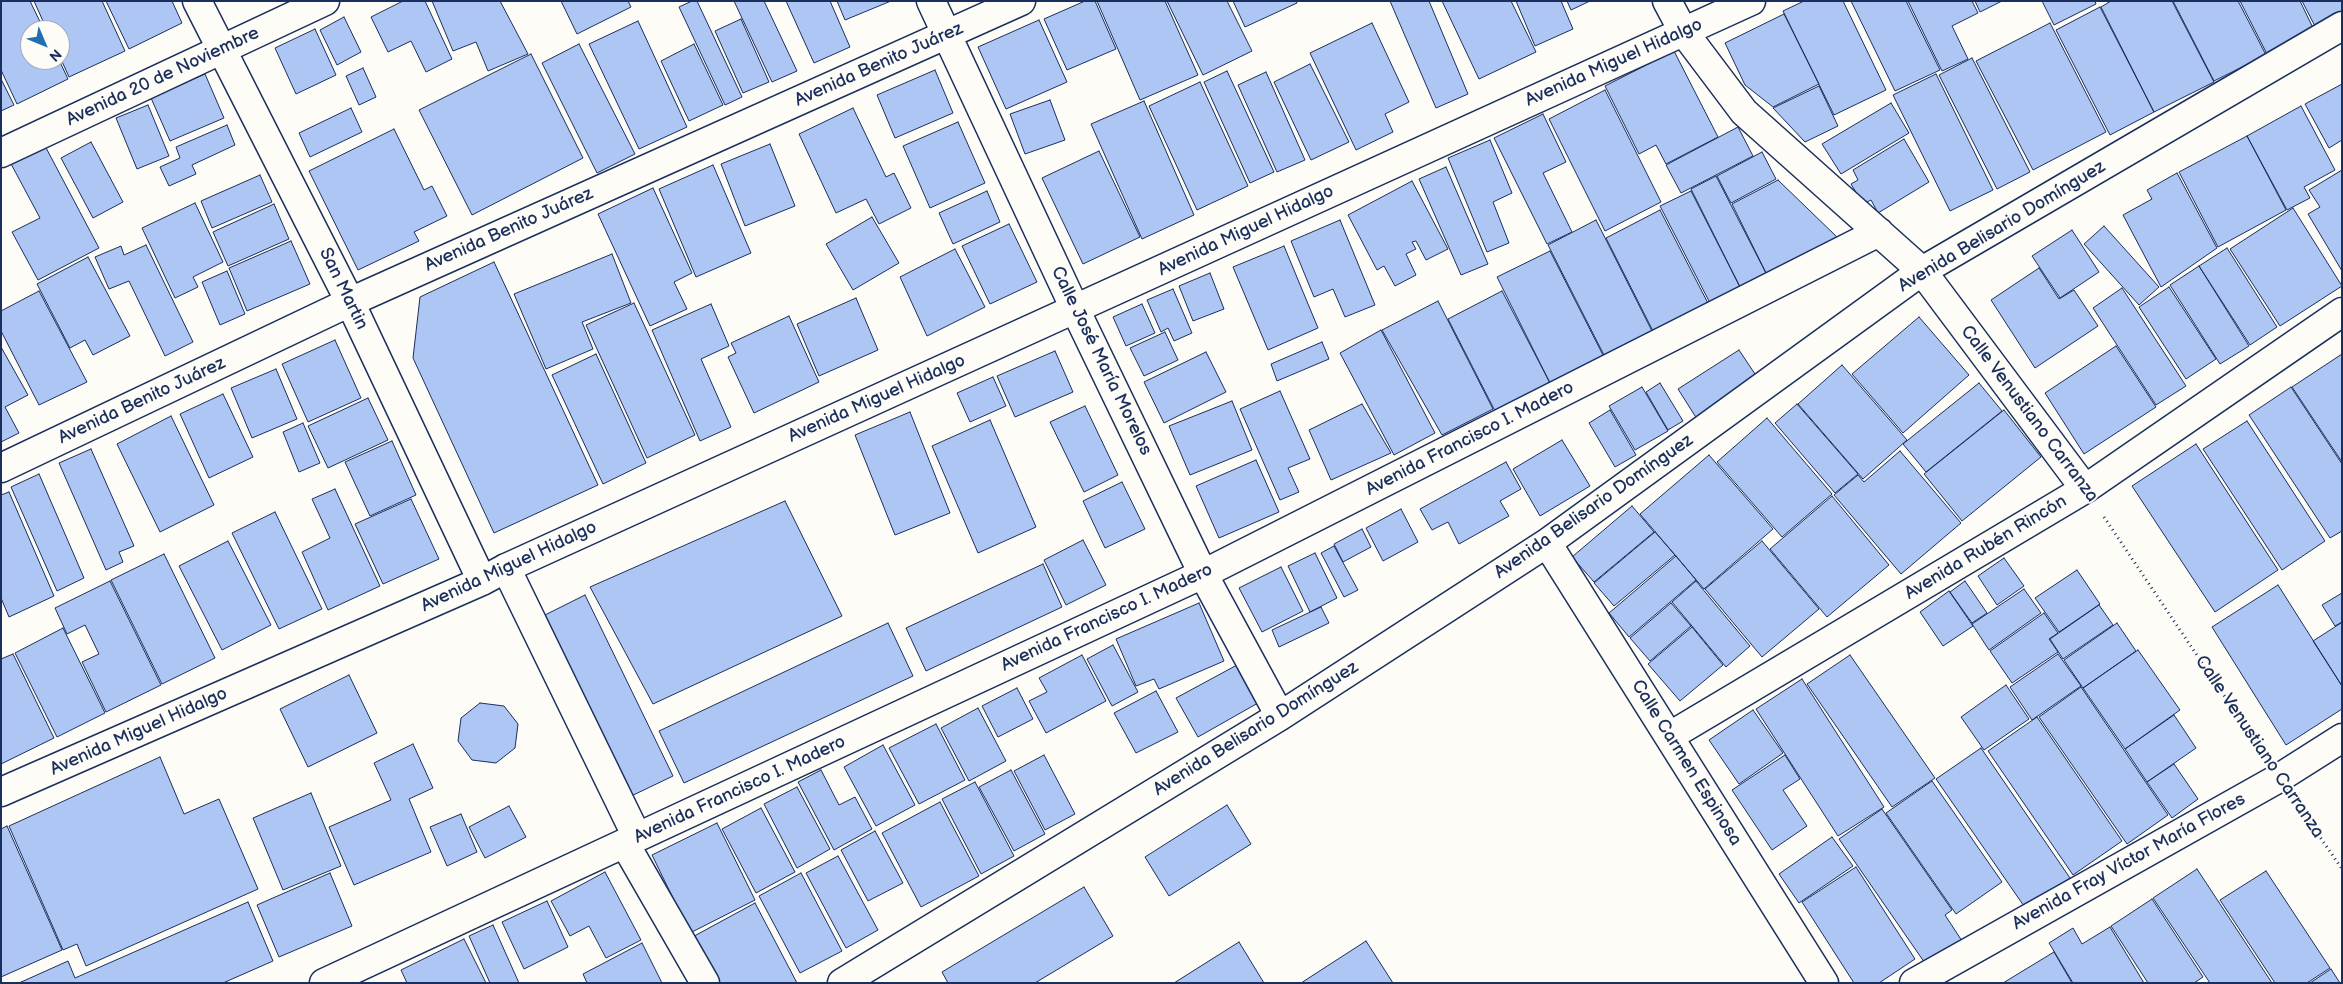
<!DOCTYPE html>
<meta charset="utf-8">
<style>
body{margin:0}
#map{position:relative;width:2343px;height:984px;overflow:hidden;background:#fdfcf7;font-family:"Balsamiq Sans",sans-serif}
canvas{display:block}
.frame{position:absolute;inset:0;border:2px solid #1b2f5e;pointer-events:none}
.north{position:absolute;left:20px;top:20px;width:50px;height:50px;box-sizing:border-box;background:#fdfcf7;border:1px solid #a3aaba;border-radius:50%;rotate:135deg;font-size:14px;font-weight:700;line-height:20px;text-align:center;color:#1b2f5e}
.north::after{content:'';display:block;margin:auto;width:18px;height:22px;background:#1f6fb2;clip-path:polygon(50% 0,100% 100%,50% 72%,0 100%)}
</style>
<div id="map">
<canvas width="2343" height="984"></canvas>
<div class="frame"></div>
<div class="north">N</div>
</div>
<script>
const ctx = document.querySelector('canvas').getContext('2d');
ctx.lineJoin = 'round';
function fillPath(path, color) { ctx.fillStyle = color; ctx.fill(path, 'evenodd'); }
const poly = rows => new Path2D(rows.map(r => 'M' + r).join(''));
function trace(path, color, width, dash) { ctx.strokeStyle = color; ctx.lineWidth = width; ctx.lineCap = dash ? 'butt' : 'round'; ctx.setLineDash(dash || []); ctx.stroke(path); }
function label(font, color, halo, rows, align = 'center') {
  ctx.font = font + ' "Balsamiq Sans",sans-serif'; ctx.lineWidth = 4; ctx.setLineDash([]); ctx.textBaseline = 'middle'; ctx.strokeStyle = halo; ctx.fillStyle = color; for (const [text, x, y, turn = 0] of rows) {
    ctx.save(); ctx.translate(x, y); ctx.rotate((+turn || 0) * Math.PI / 180); ctx.textAlign = isNaN(turn) ? turn : align; if (halo) ctx.strokeText(text, 0, 0); ctx.fillText(text, 0, 0); ctx.restore();
  }
}
const building = poly([
 [1,1,30,1,44,30,30,30,30,60,59,60,68,79,17,104,1,70,1,1],
 [34,1,102,1,125,51,69,77,60,57,60,30,47,30,34,1],
 [106,1,172,1,182,23,129,49,106,1],
 [403,1,425,1,452,59,426,72,411,41,388,52,371,17,403,1],
 [432,1,500,1,528,54,488,71,476,42,453,51,432,1],
 [561,1,628,1,631,7,577,34,561,1],
 [692,1,697,1,742,97,725,105,679,7,692,1],
 [734,1,764,1,797,71,772,82,734,1],
 [786,1,830,1,850,47,814,63,786,1],
 [837,1,891,1,845,20,837,1],
 [1085,1,1095,1,1116,49,1067,70,1044,19,1085,1],
 [1097,1,1165,1,1198,75,1140,100,1097,1],
 [1167,1,1227,1,1252,51,1203,75,1167,1],
 [1233,1,1296,1,1297,3,1245,27,1233,1],
 [1390,1,1429,1,1468,94,1436,108,1390,1],
 [1442,1,1511,1,1536,52,1479,79,1442,1],
 [1516,1,1561,1,1573,29,1535,46,1516,1],
 [1567,1,1590,1,1571,10,1567,1],
 [1804,1,1843,1,1886,90,1834,115,1783,11,1804,1],
 [1851,1,1906,1,1940,70,1895,91,1851,1],
 [1908,1,1972,1,1978,13,1952,26,1968,59,1942,71,1908,1],
 [1975,1,2002,1,1980,12,1975,1],
 [2042,1,2095,1,2096,4,2054,25,2042,1],
 [2111,1,2172,1,2214,82,2154,112,2101,7,2111,1],
 [2173,1,2238,1,2266,55,2214,81,2173,1],
 [2240,1,2300,1,2314,30,2267,54,2240,1],
 [2302,1,2342,1,2342,20,2318,32,2302,1],
 [2100,7,2154,112,2110,135,2056,30,2100,7],
 [1784,14,1819,84,1773,107,1745,85,1725,43,1784,14],
 [344,17,361,52,337,65,320,30,344,17],
 [741,19,769,82,743,93,715,31,741,19],
 [1039,20,1067,82,1006,109,978,47,1039,20],
 [638,21,687,127,639,149,589,44,638,21],
 [1372,23,1409,102,1385,114,1393,132,1356,150,1310,53,1372,23],
 [2050,23,2106,132,2033,170,1976,61,2050,23],
 [315,29,336,75,296,94,275,48,315,29],
 [579,44,635,154,597,173,542,63,579,44],
 [694,44,723,105,689,121,661,61,694,44],
 [1674,51,1718,137,1666,164,1656,145,1639,154,1605,86,1674,51],
 [531,54,583,158,472,215,419,110,531,54],
 [1972,58,2030,172,1997,189,1939,75,1972,58],
 [1310,64,1349,142,1311,160,1274,82,1310,64],
 [363,68,376,97,359,105,346,76,363,68],
 [935,70,953,113,895,138,877,95,935,70],
 [1227,71,1274,172,1250,183,1204,82,1227,71],
 [1266,72,1305,160,1277,172,1238,85,1266,72],
 [205,74,224,118,170,141,151,98,205,74],
 [1936,74,1993,190,1950,211,1893,95,1936,74],
 [1,79,14,105,1,111,1,79],
 [1200,82,1248,186,1197,210,1149,106,1200,82],
 [2342,84,2342,140,2329,148,2305,104,2342,84],
 [1819,86,1838,126,1805,142,1773,108,1819,86],
 [1605,90,1661,202,1605,231,1549,119,1605,90],
 [1050,100,1065,140,1025,154,1010,114,1050,100],
 [1144,101,1194,215,1142,239,1091,124,1144,101],
 [1891,103,1909,133,1841,174,1822,144,1891,103],
 [148,105,169,156,137,169,116,118,148,105],
 [2301,106,2335,170,2304,187,2310,198,2287,210,2247,136,2301,106],
 [351,108,362,132,310,157,299,133,351,108],
 [853,108,886,177,894,173,911,208,879,224,866,199,836,213,799,134,853,108],
 [1543,114,1566,162,1543,173,1572,232,1547,244,1494,138,1543,114],
 [958,122,985,183,930,208,903,146,958,122],
 [227,125,235,145,192,165,196,174,169,186,160,167,180,158,176,147,227,125],
 [1738,127,1753,156,1681,193,1666,165,1738,127],
 [394,129,424,190,432,186,447,216,414,232,419,241,358,270,309,171,394,129],
 [2247,136,2286,210,2218,247,2179,172,2247,136],
 [1904,139,1929,182,1878,213,1871,200,1863,204,1851,184,1858,180,1853,170,1904,139],
 [1490,140,1512,193,1493,202,1509,243,1487,252,1448,158,1490,140],
 [91,142,123,202,93,218,61,158,91,142],
 [44,144,99,248,38,280,12,232,40,218,10,162,44,144],
 [770,144,795,206,745,226,721,164,770,144],
 [1099,151,1140,237,1083,264,1042,178,1099,151],
 [1762,152,1776,179,1731,203,1717,176,1762,152],
 [713,165,751,253,696,277,659,189,713,165],
 [1446,167,1488,264,1461,275,1419,179,1446,167],
 [2342,170,2342,271,2308,214,2320,207,2309,190,2342,170],
 [2177,173,2217,248,2161,287,2123,215,2152,199,2147,190,2177,173],
 [260,175,272,202,212,228,201,201,260,175],
 [1716,176,1770,281,1744,295,1691,189,1716,176],
 [1778,180,1837,237,1841,245,1770,281,1732,204,1778,180],
 [1412,181,1448,249,1426,260,1416,241,1412,242,1416,249,1406,254,1416,275,1395,286,1384,266,1377,270,1348,215,1412,181],
 [653,188,692,273,674,282,687,309,650,326,598,214,653,188],
 [987,191,1000,222,953,244,939,213,987,191],
 [1691,191,1740,287,1710,303,1660,206,1691,191],
 [195,203,223,262,193,277,198,287,175,298,142,228,195,203],
 [274,204,289,239,228,266,213,232,274,204],
 [2293,208,2342,286,2280,326,2230,249,2293,208],
 [1660,210,1712,311,1657,339,1606,238,1660,210],
 [872,217,899,263,853,290,826,244,872,217],
 [1340,220,1375,305,1345,317,1333,289,1314,297,1291,241,1340,220],
 [1596,220,1654,335,1606,359,1548,245,1596,220],
 [1009,224,1037,282,990,304,962,246,1009,224],
 [2104,226,2159,287,2139,305,2084,244,2104,226],
 [2072,230,2099,272,2060,298,2032,256,2072,230],
 [291,241,310,284,247,311,229,268,291,241],
 [146,245,193,342,165,356,129,281,109,289,95,257,121,246,124,255,146,245],
 [1284,246,1318,328,1268,350,1233,267,1284,246],
 [2227,248,2277,327,2250,345,2199,266,2227,248],
 [955,249,985,307,927,336,900,277,955,249],
 [1550,251,1605,359,1552,387,1497,277,1550,251],
 [612,254,631,303,582,322,593,349,546,369,514,294,612,254],
 [88,257,130,336,93,355,85,340,70,348,37,284,88,257],
 [494,262,598,485,494,533,413,358,420,297,494,262],
 [2199,266,2249,346,2220,364,2170,285,2199,266],
 [2039,268,2059,299,2074,290,2098,326,2035,368,1991,300,2039,268],
 [227,271,245,314,220,325,202,282,227,271],
 [1210,273,1224,309,1193,321,1179,286,1210,273],
 [2169,287,2216,359,2186,379,2139,307,2169,287],
 [2122,288,2186,386,2156,405,2093,308,2122,288],
 [1173,289,1192,333,1174,341,1168,328,1161,332,1147,300,1173,289],
 [39,291,87,382,39,405,1,331,1,311,39,291],
 [1502,291,1550,383,1495,411,1448,319,1502,291],
 [856,298,878,350,819,376,797,324,856,298],
 [1438,301,1493,409,1442,435,1382,330,1438,301],
 [634,303,695,435,647,458,586,325,634,303],
 [711,304,729,346,701,359,731,427,700,441,652,330,711,304],
 [1142,304,1155,333,1126,346,1113,317,1142,304],
 [789,316,819,382,754,413,728,357,736,353,731,343,789,316],
 [1919,317,1969,375,1903,433,1852,374,1919,317],
 [1381,330,1435,433,1394,455,1340,353,1381,330],
 [1165,332,1178,360,1144,376,1130,348,1165,332],
 [335,340,361,398,308,422,282,364,335,340],
 [1322,342,1329,359,1277,381,1271,364,1322,342],
 [2116,346,2156,407,2084,454,2045,393,2116,346],
 [1,347,28,395,5,407,19,433,1,442,1,347],
 [1739,350,1759,380,1697,419,1678,389,1739,350],
 [1055,351,1073,392,1015,417,997,376,1055,351],
 [1206,352,1226,392,1164,423,1144,382,1206,352],
 [596,354,646,463,603,484,552,375,596,354],
 [2342,354,2342,462,2292,387,2342,354],
 [1842,365,1907,440,1863,479,1798,404,1842,365],
 [276,369,297,419,252,438,231,388,276,369],
 [993,377,1006,406,970,422,957,393,993,377],
 [1660,383,1683,421,1668,430,1646,392,1660,383],
 [1979,383,2002,411,1926,472,1903,444,1979,383],
 [1642,387,1668,431,1635,450,1609,406,1642,387],
 [2291,387,2342,464,2342,531,2330,538,2249,415,2291,387],
 [1280,391,1310,459,1288,468,1299,492,1280,500,1240,409,1280,391],
 [223,394,253,457,209,478,180,414,223,394],
 [368,398,388,440,328,468,308,426,368,398],
 [1232,401,1252,450,1190,475,1169,426,1232,401],
 [1362,404,1391,453,1331,480,1309,430,1362,404],
 [1797,404,1858,474,1835,493,1775,423,1797,404],
 [1085,406,1118,475,1084,492,1050,422,1085,406],
 [1610,410,1636,455,1615,467,1589,423,1610,410],
 [2004,410,2041,457,1962,521,1924,474,2004,410],
 [910,412,950,513,895,535,855,435,910,412],
 [171,416,214,505,160,532,117,444,171,416],
 [1767,418,1832,494,1782,537,1717,462,1767,418],
 [990,420,1036,527,978,553,932,446,990,420],
 [2247,421,2325,541,2282,570,2203,449,2247,421],
 [303,423,320,463,299,472,283,432,303,423],
 [1562,440,1590,486,1540,516,1513,469,1562,440],
 [392,441,416,495,370,516,345,462,392,441],
 [2196,444,2278,570,2215,612,2132,486,2196,444],
 [91,449,134,546,119,552,123,562,106,570,59,463,91,449],
 [1900,451,1961,523,1901,574,1834,495,1858,475,1864,482,1900,451],
 [1709,455,1773,529,1704,589,1640,514,1709,455],
 [1256,460,1279,512,1219,538,1196,486,1256,460],
 [1506,462,1521,489,1500,501,1509,516,1459,544,1448,522,1432,530,1420,509,1506,462],
 [39,474,84,578,57,591,11,487,39,474],
 [1122,482,1145,529,1105,548,1083,501,1122,482],
 [335,489,380,586,328,610,302,552,330,538,312,499,335,489],
 [9,492,54,596,9,617,1,598,1,495,9,492],
 [1832,496,1889,565,1827,617,1770,549,1832,496],
 [411,499,439,559,383,584,355,524,411,499],
 [785,501,842,616,653,704,590,587,785,501],
 [1632,506,1654,532,1594,582,1572,557,1632,506],
 [1401,509,1418,542,1383,561,1366,528,1401,509],
 [275,512,322,609,279,629,232,533,275,512],
 [1362,529,1371,547,1343,562,1334,544,1362,529],
 [1655,532,1675,555,1614,606,1594,583,1655,532],
 [1083,540,1106,585,1066,605,1044,560,1083,540],
 [228,541,271,625,222,650,179,566,228,541],
 [1762,541,1819,609,1762,657,1705,589,1762,541],
 [1334,546,1358,590,1344,597,1321,553,1334,546],
 [1315,553,1337,598,1310,612,1288,566,1315,553],
 [164,554,215,658,162,684,111,580,164,554],
 [1676,556,1696,580,1629,637,1609,613,1676,556],
 [2004,558,2024,586,1997,605,1978,576,2004,558],
 [1043,564,1062,607,926,671,906,628,1043,564],
 [1281,567,1303,611,1262,632,1239,588,1281,567],
 [2077,570,2100,604,2059,632,2035,598,2077,570],
 [110,581,161,685,106,712,82,662,99,654,85,625,67,634,55,608,110,581],
 [1696,581,1750,646,1726,667,1672,602,1696,581],
 [1965,581,1987,613,1972,623,1950,592,1965,581],
 [2278,585,2342,686,2342,709,2286,745,2212,627,2278,585],
 [2024,589,2041,613,1989,650,1972,624,2024,589],
 [1949,591,1973,626,1943,646,1920,612,1949,591],
 [2342,593,2342,622,2335,626,2322,605,2342,593],
 [585,595,673,776,625,799,537,619,585,595],
 [1199,603,1224,661,1159,689,1154,679,1136,686,1116,639,1199,603],
 [1671,603,1691,626,1650,661,1630,638,1671,603],
 [2099,605,2113,625,2063,659,2050,639,2099,605],
 [1321,607,1329,623,1279,647,1272,630,1321,607],
 [2044,613,2058,633,2049,639,2058,652,2012,683,1990,651,2044,613],
 [888,623,913,676,684,783,659,731,888,623],
 [2117,623,2136,651,2083,688,2064,660,2117,623],
 [2341,623,2342,624,2342,686,2313,641,2341,623],
 [1692,627,1723,665,1680,701,1648,664,1692,627],
 [63,628,105,713,57,737,15,653,63,628],
 [1113,645,1138,692,1112,706,1087,659,1113,645],
 [2138,650,2180,710,2125,749,2083,688,2138,650],
 [13,654,54,738,1,764,1,659,13,654],
 [2058,654,2081,686,2032,720,2010,687,2058,654],
 [1082,655,1106,701,1046,733,1029,701,1047,692,1039,678,1082,655],
 [1850,655,1935,778,1892,807,1807,684,1850,655],
 [1237,665,1258,703,1198,737,1176,698,1237,665],
 [349,675,377,733,308,767,280,709,349,675],
 [1802,679,1884,807,1838,836,1756,709,1802,679],
 [2006,685,2029,719,1984,750,1961,717,2006,685],
 [2081,687,2168,815,2127,844,2039,717,2081,687],
 [1017,688,1033,719,998,737,982,706,1017,688],
 [1156,691,1178,732,1136,753,1114,713,1156,691],
 [480,703,504,706,518,724,515,748,496,763,472,760,458,741,461,718,480,703],
 [978,708,1006,761,969,781,941,728,978,708],
 [1753,710,1783,753,1739,784,1709,740,1753,710],
 [2174,715,2196,748,2147,782,2125,749,2174,715],
 [2037,717,2122,841,2073,875,1988,751,2037,717],
 [936,724,965,780,919,804,889,748,936,724],
 [413,744,433,788,409,799,431,852,354,885,329,827,391,800,374,763,413,744],
 [883,745,915,805,876,826,844,767,883,745],
 [1981,748,2070,878,2026,909,1936,779,1981,748],
 [1044,755,1075,814,1045,830,1014,771,1044,755],
 [1785,755,1800,779,1783,790,1807,826,1772,850,1732,790,1785,755],
 [160,757,184,814,219,799,258,889,86,966,77,944,63,950,9,826,160,757],
 [2174,764,2198,799,2172,818,2147,782,2174,764],
 [821,770,839,805,855,797,872,829,834,850,798,782,821,770],
 [1011,770,1045,834,1014,851,979,787,1011,770],
 [1932,781,2002,882,1956,914,1886,813,1932,781],
 [975,782,1014,856,981,874,942,799,975,782],
 [797,787,830,849,797,868,764,804,797,787],
 [311,793,341,866,283,890,253,818,311,793],
 [940,802,979,876,921,907,882,833,940,802],
 [1227,805,1251,844,1169,896,1145,857,1227,805],
 [509,806,526,837,485,858,469,827,509,806],
 [761,808,795,872,756,893,722,829,761,808],
 [1882,809,1952,910,1945,915,1964,944,1929,969,1839,839,1882,809],
 [461,814,477,852,447,866,430,827,461,814],
 [717,823,755,900,690,933,652,855,717,823],
 [7,826,62,950,1,977,1,829,7,826],
 [875,831,903,883,868,901,841,850,875,831],
 [1832,837,1853,866,1799,903,1779,874,1832,837],
 [838,856,878,930,846,948,806,873,838,856],
 [1856,867,1915,959,1879,983,1854,983,1802,902,1856,867],
 [2197,869,2272,983,2210,983,2153,898,2197,869],
 [2266,871,2330,968,2307,983,2275,983,2220,900,2266,871],
 [605,872,641,940,606,958,589,926,570,936,551,901,605,872],
 [330,873,352,926,279,957,257,905,330,873],
 [801,873,842,951,800,973,759,896,801,873],
 [1084,887,1113,936,1035,983,948,983,942,972,1084,887],
 [2152,899,2203,977,2194,983,2148,983,2111,926,2152,899],
 [547,901,568,947,524,969,502,922,547,901],
 [248,902,273,961,223,983,19,983,68,961,75,978,248,902],
 [755,903,797,983,710,983,687,940,755,903],
 [493,925,519,983,490,983,469,936,493,925],
 [2110,927,2144,983,2073,983,2049,943,2073,928,2082,944,2110,927],
 [464,939,486,983,407,983,401,970,464,939],
 [1366,941,1393,983,1301,983,1366,941],
 [1239,942,1264,983,1174,983,1239,942],
 [642,943,662,983,587,983,583,974,642,943],
 [2054,952,2072,983,2003,983,2054,952],
 [2331,969,2340,983,2310,983,2331,969]
]);
fillPath(building, '#aec6f3');
trace(building, '#1b2f5e', 1);
const pedestrian = poly([
 [506,568,637,837]
]);
const minor = poly([
 [197,1,350,302,482,581],
 [931,1,1075,309,1203,574,1280,716],
 [1667,1,1683,31,1744,112,1922,271,2085,489],
 [1,153,325,1],
 [1,468,350,302,1021,1],
 [1547,543,1824,983],
 [1670,736,2085,489,2342,312],
 [1,792,482,581,506,568,1751,1],
 [625,844,705,983],
 [324,983,1203,574,1879,232],
 [842,983,1280,716,1547,543,1922,271,2342,26],
 [1914,983,2279,778,2342,738]
]);
trace(pedestrian, '#1b2f5e', 31);
trace(minor, '#1b2f5e', 31);
trace(poly([
 [2104,517,2260,749],
 [2298,805,2342,869]
]), '#1b2f5e', 3, [1, 4]);
trace(pedestrian, '#fdfcf7', 28);
trace(minor, '#fdfcf7', 28);
label('18px', '#1b2f5e', '#fdfcf7', [
 ["Avenida Miguel Hidalgo",1614,63,-24],
 ["Avenida Benito Juárez",879,65,-24],
 ["Avenida 20 de Noviembre",163,77,-25],
 ["Avenida Belisario Domínguez",2002,227,-31],
 ["Avenida Benito Juárez",509,230,-24],
 ["Avenida Miguel Hidalgo",1246,231,-25],
 ["San Martin",343,289,64],
 ["Calle José María Morelos",1101,361,64],
 ["Avenida Miguel Hidalgo",877,399,-24],
 ["Avenida Benito Juárez",142,401,-25],
 ["Calle Venustiano Carranza",2029,414,53],
 ["Avenida Francisco I. Madero",1470,439,-27],
 ["Avenida Belisario Domínguez",1594,507,-35],
 ["Avenida Rubén Rincón",1986,548,-31],
 ["Avenida Miguel Hidalgo",509,567,-25],
 ["Avenida Francisco I. Madero",1107,618,-25],
 ["Avenida Belisario Domínguez",1256,729,-32],
 ["Avenida Miguel Hidalgo",139,732,-24],
 ["Calle Venustiano Carranza",2259,747,56],
 ["Calle Carmen Espinosa",1686,763,58],
 ["Avenida Francisco I. Madero",740,790,-25],
 ["Avenida Fray Víctor María Flores",2129,862,-29]
]);
</script>
